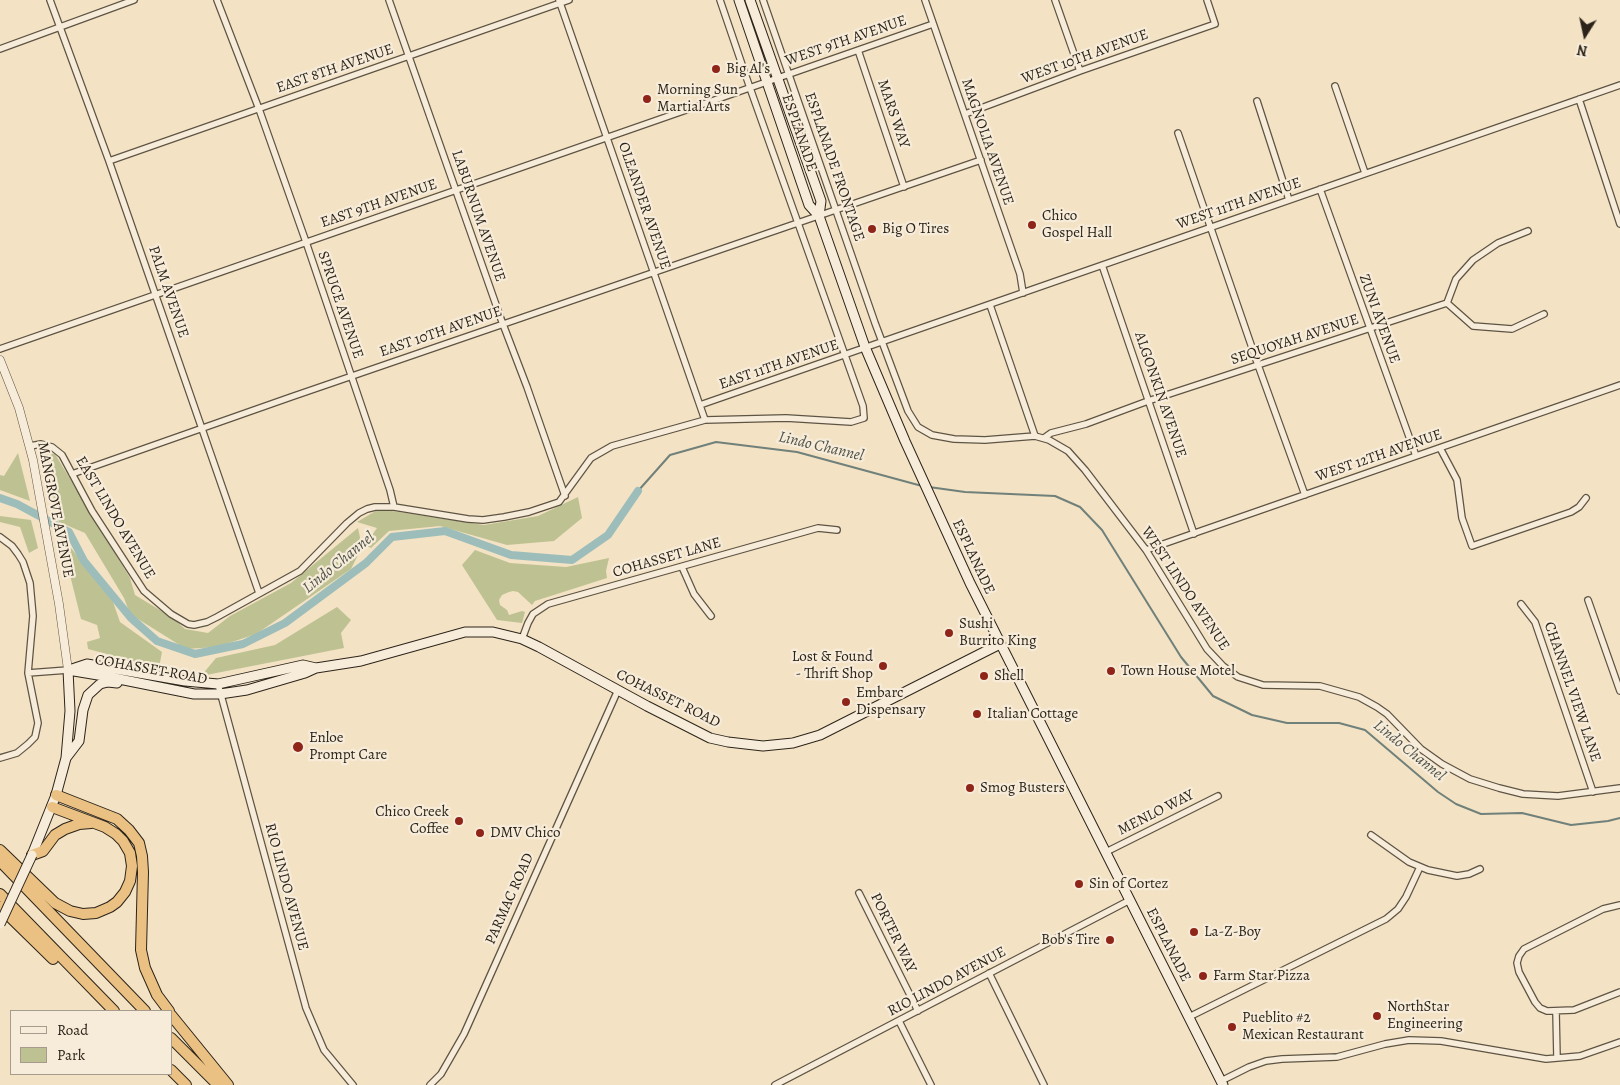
<!DOCTYPE html>
<style>
body{margin:0}
#map{position:relative;width:1620px;height:1085px;overflow:hidden;background:#f3e2c4;font-family:Alegreya,serif}
canvas{display:block}
.legend{position:absolute;left:10px;top:1010px;width:162px;height:65px;box-sizing:border-box;background:#f7ecd9;border:1px solid #a69c8d;margin:0;padding:6px 9px;list-style:none;font-size:15px;color:#2c241a}
.legend li{display:flex;align-items:center;gap:10px;height:25px}
.legend b{width:25px;border:1px solid #a69c8d}
.north{position:absolute;left:1560px;top:10px;width:50px;height:50px;-webkit-text-stroke:4px #f7ecd9;paint-order:stroke;rotate:190deg;font-size:14px;font-weight:700;line-height:20px;text-align:center;color:#2c241a}
.north::after{content:'';display:block;margin:auto;width:18px;height:22px;background:#2c241a;clip-path:polygon(50% 0,100% 100%,50% 72%,0 100%)}
</style>
<div id="map">
<canvas width="1620" height="1085"></canvas>
<ul class="legend">
<li><b style="height:6px;background:#f7ecd9"></b>Road</li>
<li><b style="height:14px;background:#bec292"></b>Park</li>
</ul>
<div class="north">N</div>
</div>
<script>
const ctx = document.querySelector('canvas').getContext('2d');
ctx.lineJoin = 'round';
function fillPath(path, color) { ctx.fillStyle = color; ctx.fill(path, 'evenodd'); }
const poly = rows => new Path2D(rows.map(r => 'M' + r).join(''));
function trace(path, color, width, dash) { ctx.strokeStyle = color; ctx.lineWidth = width; ctx.lineCap = dash ? 'butt' : 'round'; ctx.setLineDash(dash || []); ctx.stroke(path); }
function label(font, color, halo, rows, align = 'center') {
  ctx.font = font + ' Alegreya,serif'; ctx.lineWidth = 4.5; ctx.setLineDash([]); ctx.textBaseline = 'middle'; ctx.strokeStyle = halo; ctx.fillStyle = color; for (const [text, x, y, turn = 0] of rows) {
    ctx.save(); ctx.translate(x, y); ctx.rotate((+turn || 0) * Math.PI / 180); ctx.textAlign = isNaN(turn) ? turn : align; if (halo) ctx.strokeText(text, 0, 0); ctx.fillText(text, 0, 0); ctx.restore();
  }
}
fillPath(poly([
 [18,453,30,501,0,490,0,475,4,476],
 [44,453,55,454,130,578,135,595,173,618,185,629,208,633,230,616,291,583,358,528,362,547,351,569,256,634,217,647,186,649,130,614,124,598,85,533,59,522],
 [578,497,582,518,554,541,507,545,440,526,389,531,371,548,365,545,377,528,357,522,379,509,484,525,538,516],
 [0,516,31,520,38,548,29,553,20,527,0,522],
 [71,548,112,599,120,622,162,652,159,668,88,649,87,642,100,638,97,625,81,619,64,551],
 [475,550,510,563,566,567,609,558,606,571,607,578,535,601,532,605,518,592,513,591,509,592,502,595,499,600,500,605,507,610,509,615,522,611,525,612,522,623,497,620,462,565],
 [337,607,351,620,341,633,344,648,201,676,216,658,275,645]
]), '#bec292');
trace(poly([
 [929,487,965,492,1055,496,1080,507,1102,530,1181,657,1213,696,1252,715,1287,723,1339,723,1365,730,1438,792,1456,804,1481,814,1522,813,1571,825,1608,821,1620,818],
 [638,491,670,455,716,442,797,452,922,486]
]), '#70807a', 2);
trace(poly([
 [0,498,17,504,69,532,84,561,131,618,157,641,195,654,243,644,285,623,366,563,392,537,445,531,511,555,572,560,608,535,638,491]
]), '#9dbdba', 8);
const minor = poly([
 [50,0,109,161,259,593],
 [217,0,259,109,306,242,390,490,394,507],
 [389,0,501,319,527,387,565,496],
 [559,0,705,420],
 [763,0,875,323,908,411,918,427,932,435,954,439,985,440,1035,436,1049,440,1068,451,1085,470,1146,550,1207,649,1223,666,1238,677,1263,685,1320,686,1359,697,1377,707,1387,714,1421,749,1442,764,1470,779,1499,788,1523,794,1558,796,1620,788],
 [925,0,1020,274,1023,293],
 [1055,0,1080,71],
 [0,49,134,0],
 [858,50,904,187],
 [1335,86,1365,173],
 [1579,99,1620,224],
 [1257,101,1289,200],
 [965,114,1080,71,1215,24,1207,0],
 [1178,133,1258,365,1305,495],
 [109,161,569,0],
 [1320,189,1416,456],
 [1102,265,1194,534],
 [1447,303,1473,326,1512,329,1544,314],
 [990,305,1035,436],
 [0,349,933,24],
 [700,405,1620,85],
 [1044,438,1051,433,1086,424,1148,401,1447,303,1456,279,1473,260,1498,243,1528,231],
 [30,446,41,444,52,447,62,455,92,511,144,591,171,614,188,624,194,625,207,622,217,617,300,571,347,523,359,513,367,509,375,507,394,507,468,519,483,520,504,517,529,512,559,502,591,458,612,446,705,420,786,418,851,422,864,418,863,406,750,88,720,0],
 [1440,448,1457,480,1462,518,1472,546,1571,512,1579,507,1586,498],
 [72,474,291,397,981,160],
 [0,537,12,546,18,554,23,562,30,583,33,616,28,673,38,723,35,737,28,744,17,753,0,758],
 [1146,550,1620,385],
 [682,567,694,594,711,616],
 [1588,600,1620,691],
 [1521,604,1535,622,1593,792],
 [522,639,528,623,533,614,548,604,818,528,837,530],
 [28,673,68,670],
 [218,684,306,1008,324,1050,353,1085],
 [1371,835,1409,862,1428,870,1457,876,1469,874,1480,869],
 [1106,852,1218,796],
 [859,893,918,1011],
 [1620,905,1603,909,1524,949,1519,956,1517,963,1519,972,1535,1002,1540,1008,1547,1011,1574,1010,1620,992],
 [989,973,1044,1085],
 [1556,1012,1557,1058],
 [1189,1017,1386,919,1398,909,1406,897,1420,867],
 [899,1021,931,1085],
 [1221,1081,1249,1067,1266,1061,1282,1059,1337,1057,1385,1044,1409,1040,1441,1041,1546,1059,1580,1056,1620,1042],
 [430,1085,441,1074,464,1034,618,690],
 [775,1085,1130,900]
]);
const tertiary = poly([
 [0,360,19,408,33,460,59,604,68,670]
]);
const secondary = poly([
 [739,0,809,205,819,216,865,347,905,441,970,583,1223,1085],
 [750,0,821,201,819,216],
 [68,670,104,676,194,694,220,694,247,690,305,673,316,668,361,661,465,632,493,632,522,639,539,647,647,706,710,738,728,742,763,746,793,743,820,735,1000,644],
 [69,670,87,664,185,681,218,684,303,665,316,668],
 [66,758,79,741,83,710,88,695,100,684,108,682,117,683],
 [32,855,56,795,66,758,70,711,68,670]
]);
const motorway = poly([
 [56,795,117,819,129,830,139,843,142,856,143,872,141,950,145,968,157,995,169,1011],
 [0,850,55,903,70,911,83,914,96,913,110,907,117,902,125,892,130,881,132,866,130,853,123,841,116,834,105,827,52,807],
 [32,855,43,851,55,835,65,829,79,824,91,823],
 [0,861,145,1011],
 [0,894,114,1011],
 [0,907,53,959],
 [171,1015,228,1085],
 [171,1038,218,1085],
 [171,1070,186,1085]
]);
trace(minor, '#5e5444', 8);
trace(tertiary, '#5e5444', 9);
trace(secondary, '#2c241a', 11);
trace(motorway, '#2c241a', 12);
trace(minor, '#f7ecd9', 5.5);
trace(tertiary, '#f7ecd9', 8);
trace(secondary, '#f7ecd9', 9);
trace(motorway, '#eac182', 10);
const secondaryBridge = poly([
 [0,924,32,855]
]);
trace(secondaryBridge, '#2c241a', 11, []);
trace(secondaryBridge, '#f7ecd9', 9);
for (const [x, y, r, color] of [
 [716,69,5,"#8f2418"],
 [647,99,5,"#8f2418"],
 [1032,225,5,"#8f2418"],
 [872,229,5,"#8f2418"],
 [949,633,5,"#8f2418"],
 [883,666,5,"#8f2418"],
 [1111,671,5,"#8f2418"],
 [984,676,5,"#8f2418"],
 [846,702,5,"#8f2418"],
 [977,714,5,"#8f2418"],
 [298,747,6,"#8f2418"],
 [970,788,5,"#8f2418"],
 [459,821,5,"#8f2418"],
 [480,833,5,"#8f2418"],
 [1079,884,5,"#8f2418"],
 [1194,932,5,"#8f2418"],
 [1110,940,5,"#8f2418"],
 [1203,976,5,"#8f2418"],
 [1377,1016,5,"#8f2418"],
 [1232,1027,5,"#8f2418"]
]) { const dot = new Path2D(); dot.arc(x, y, r, 0, 2 * Math.PI); ctx.fillStyle = color; ctx.fill(dot); trace(dot, '#f7ecd9', 2); }
label('15px', '#2c241a', '#f7ecd9', [
 ["WEST 9TH AVENUE",846,41,-19],
 ["WEST 10TH AVENUE",1085,57,-20],
 ["EAST 8TH AVENUE",335,69,-19],
 ["MARS WAY",893,114,71],
 ["ESPLANADE",799,133,71],
 ["MAGNOLIA AVENUE",987,142,71],
 ["ESPLANADE FRONTAGE",834,167,71],
 ["EAST 9TH AVENUE",379,204,-19],
 ["WEST 11TH AVENUE",1239,204,-19],
 ["OLEANDER AVENUE",644,206,71],
 ["LABURNUM AVENUE",478,216,71],
 ["PALM AVENUE",168,292,71],
 ["SPRUCE AVENUE",340,305,71],
 ["ZUNI AVENUE",1379,319,70],
 ["EAST 10TH AVENUE",441,332,-19],
 ["SEQUOYAH AVENUE",1295,340,-18],
 ["EAST 11TH AVENUE",779,365,-19],
 ["ALGONKIN AVENUE",1160,395,71],
 ["WEST 12TH AVENUE",1379,456,-19],
 ["MANGROVE AVENUE",55,510,79],
 ["EAST LINDO AVENUE",115,518,59],
 ["ESPLANADE",973,557,65],
 ["COHASSET LANE",667,558,-16],
 ["WEST LINDO AVENUE",1185,589,56],
 ["COHASSET ROAD",151,670,10],
 ["CHANNEL VIEW LANE",1572,692,71],
 ["COHASSET ROAD",668,699,26],
 ["MENLO WAY",1156,813,-27],
 ["RIO LINDO AVENUE",286,887,75],
 ["PARMAC ROAD",510,899,-66],
 ["PORTER WAY",893,933,64],
 ["ESPLANADE",1168,945,63],
 ["RIO LINDO AVENUE",947,982,-28]
]);
label('15px', '#2c241a', '#f7ecd9', [
 ["Big Al's",726,69],
 ["Morning Sun",657,90],
 ["Martial Arts",657,107],
 ["Chico",1042,216],
 ["Gospel Hall",1042,233],
 ["Big O Tires",882,229],
 ["Sushi",959,624],
 ["Burrito King",959,641],
 ["Lost & Found",873,657,"right"],
 ["- Thrift Shop",873,674,"right"],
 ["Town House Motel",1121,671],
 ["Shell",994,676],
 ["Embarc",856,693],
 ["Dispensary",856,710],
 ["Italian Cottage",987,714],
 ["Enloe",309,738],
 ["Prompt Care",309,755],
 ["Smog Busters",980,788],
 ["Chico Creek",449,812,"right"],
 ["Coffee",449,829,"right"],
 ["DMV Chico",490,833],
 ["Sin of Cortez",1089,884],
 ["La-Z-Boy",1204,932],
 ["Bob's Tire",1100,940,"right"],
 ["Farm Star Pizza",1213,976],
 ["NorthStar",1387,1007],
 ["Engineering",1387,1024],
 ["Pueblito #2",1242,1018],
 ["Mexican Restaurant",1242,1035]
], 'left');
label('italic 16px', '#4e524a', '#f7ecd9', [
 ["Lindo Channel",821,447,13],
 ["Lindo Channel",339,563,-39],
 ["Lindo Channel",1409,751,39]
]);
</script>
